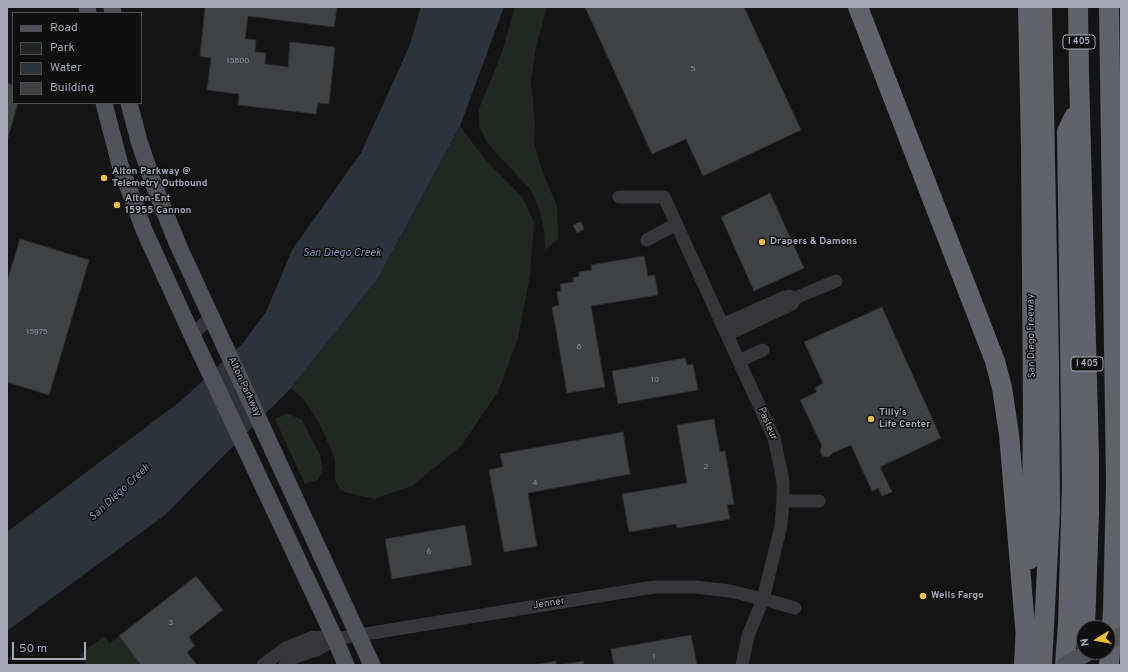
<!DOCTYPE html>
<style>
body{margin:0}
#map{position:relative;width:1128px;height:672px;overflow:hidden;background:#141415;font-family:Overpass,sans-serif}
canvas{display:block}
.frame{position:absolute;inset:0;border:8px solid #a6a9b5;pointer-events:none}
.legend{position:absolute;left:12px;top:12px;width:130px;height:92px;box-sizing:border-box;background:#0f0f10;border:1px solid #4b4d52;margin:0;padding:5px 7px;list-style:none;font-size:12px;color:#a6a9b5}
.legend li{display:flex;align-items:center;gap:8px;height:20px}
.legend b{width:20px;border:1px solid #4b4d52}
.north{position:absolute;left:1076px;top:620px;width:40px;height:40px;box-sizing:border-box;background:#0f0f10;border:1px solid #4b4d52;border-radius:50%;rotate:259deg;font-size:11px;font-weight:700;line-height:16px;text-align:center;color:#a6a9b5}
.north::after{content:'';display:block;margin:auto;width:14px;height:18px;background:#eac037;clip-path:polygon(50% 0,100% 100%,50% 72%,0 100%)}
.scale{position:absolute;left:12px;top:642px;width:74px;height:18px;box-sizing:border-box;border:2px solid #a6a9b5;border-top:0;padding-left:5px;font-size:12px;line-height:14px;white-space:nowrap;color:#a6a9b5;-webkit-text-stroke:3px #0f0f10;paint-order:stroke}
</style>
<div id="map">
<canvas width="1128" height="672"></canvas>
<div class="frame"></div>
<ul class="legend">
<li><b style="height:5px;background:#515259"></b>Road</li>
<li><b style="height:11px;background:#202821"></b>Park</li>
<li><b style="height:11px;background:#2c333a"></b>Water</li>
<li><b style="height:11px;background:#404145"></b>Building</li>
</ul>
<div class="north">N</div>
<div class="scale">50 m</div>
</div>
<script>
const ctx = document.querySelector('canvas').getContext('2d');
ctx.lineJoin = 'round';
function fillPath(path, color) { ctx.fillStyle = color; ctx.fill(path, 'evenodd'); }
const poly = rows => new Path2D(rows.map(r => 'M' + r).join(''));
function trace(path, color, width, dash) { ctx.strokeStyle = color; ctx.lineWidth = width; ctx.lineCap = dash ? 'butt' : 'round'; ctx.setLineDash(dash || []); ctx.stroke(path); }
function label(font, color, halo, rows, align = 'center') {
  ctx.font = font + ' Overpass,sans-serif'; ctx.lineWidth = 3; ctx.setLineDash([]); ctx.textBaseline = 'middle'; ctx.strokeStyle = halo; ctx.fillStyle = color; for (const [text, x, y, turn = 0] of rows) {
    ctx.save(); ctx.translate(x, y); ctx.rotate((+turn || 0) * Math.PI / 180); ctx.textAlign = isNaN(turn) ? turn : align; if (halo) ctx.strokeText(text, 0, 0); ctx.fillText(text, 0, 0); ctx.restore();
  }
}
fillPath(poly([
 [515,7,547,7,536,47,531,82,535,124,534,142,542,171,557,206,558,239,545,250,544,231,540,211,531,190,488,144,479,126,479,109,501,55],
 [460,126,484,158,523,198,534,223,530,275,518,338,499,390,462,445,412,486,374,499,341,491,335,480,335,459,320,425,306,402,291,388,378,278],
 [287,413,302,420,320,455,323,469,318,480,305,484,275,419],
 [104,636,110,643,119,636,141,665,87,665,79,655]
]), '#202821');
fillPath(poly([
 [421,7,504,7,460,126,378,278,291,388,165,515,7,631,7,532,182,400,243,343,266,312,292,250,361,153,409,47]
]), '#2c333a');
const building = poly([
 [205,7,337,7,334,27,248,16,245,39,256,40,255,52,266,53,265,64,288,67,290,42,335,47,329,104,318,103,316,114,238,105,239,94,207,90,211,58,200,56,205,7],
 [585,7,744,7,801,130,703,176,686,139,652,154,585,7],
 [7,83,13,85,13,103,18,103,7,141,7,83],
 [770,193,804,268,754,291,721,217,770,193],
 [581,222,584,229,577,233,573,225,581,222],
 [20,239,89,260,49,395,7,382,7,282,20,239],
 [644,256,648,276,655,275,658,295,591,306,605,387,567,393,552,307,559,305,557,292,561,291,560,284,573,282,573,278,579,276,579,272,592,270,591,265,644,256],
 [882,307,941,438,880,467,892,492,882,496,878,488,872,491,851,445,833,453,829,457,822,456,820,450,822,446,800,400,817,392,815,388,823,383,804,342,882,307],
 [685,358,687,365,693,364,698,390,618,404,612,371,685,358],
 [714,419,720,452,725,451,734,504,727,505,730,519,677,528,676,524,629,532,622,494,687,483,677,425,714,419],
 [623,432,630,474,528,493,537,546,504,552,489,470,503,467,500,454,623,432],
 [465,525,472,565,392,579,385,539,465,525],
 [196,576,223,610,189,637,195,646,187,652,197,665,141,665,119,636,196,576],
 [691,635,697,665,614,665,611,649,691,635],
 [556,661,556,665,534,665,556,661],
 [583,661,584,665,560,665,583,661]
]);
fillPath(building, '#404145');
trace(building, '#2e2e31', 1);
trace(poly([
 [619,197,664,197,774,438,780,466,783,483,783,501,781,526,763,599,748,636,742,665],
 [647,240,676,224],
 [795,298,836,281],
 [722,325,785,297,789,296,795,298,793,303,790,305,727,335],
 [192,335,211,317],
 [739,361,763,350],
 [783,501,819,501],
 [263,665,286,648,313,637,335,639,654,587,695,587,730,591,763,599,795,608],
 [285,665,295,657,319,649,335,639]
]), '#35353a', 13);
trace(poly([
 [87,7,88,13],
 [112,7,113,13],
 [104,103,120,165,144,230,192,335,335,639,346,665],
 [129,103,139,141,155,188,178,245,372,665]
]), '#515259', 17);
trace(poly([
 [858,7,995,361,1002,388,1009,434,1026,638],
 [1028,7,1031,149,1033,408,1032,525,1030,559],
 [1078,7,1079,74,1089,457,1089,513,1085,628],
 [1109,7,1116,483,1113,611,1109,665],
 [1024,665,1026,625],
 [1042,665,1050,512,1049,362,1042,7],
 [1065,665,1068,624,1072,484,1067,132,1074,117]
]), '#61636b', 20);
trace(poly([
 [1108,642,1121,635],
 [1065,665,1089,652]
]), '#515259', 17);
for (const [x, y, r, color] of [
 [104,178,4,"#eac037"],
 [117,205,4,"#eac037"],
 [762,242,4,"#eac037"],
 [871,419,4,"#eac037"],
 [923,596,4,"#eac037"]
]) { const dot = new Path2D(); dot.arc(x, y, r, 0, 2 * Math.PI); ctx.fillStyle = color; ctx.fill(dot); trace(dot, '#0f0f10', 1.5); }
label('8px', '#8c8f99', null, [
 ["15800",238,61],
 ["5",693,69],
 ["15975",37,332],
 ["8",579,347],
 ["10",655,380],
 ["2",706,467],
 ["4",535,483],
 ["6",429,552],
 ["3",171,623],
 ["1",654,657]
]);
for (const [x, y, w] of [
 [1079,42,32],
 [1087,364,32]
]) { const box = new Path2D(); box.roundRect(x - w / 2, y - 7, w, 14, 3); ctx.fillStyle = '#0f0f10'; ctx.fill(box); trace(box, '#a6a9b5', 1); }
label('bold 9px', '#a6a9b5', null, [
 ["I 405",1079,42],
 ["I 405",1087,364]
]);
label('bold 10px', '#a6a9b5', '#0f0f10', [
 ["Alton Parkway @",112,172],
 ["Telemetry Outbound",112,184],
 ["Alton-Ent",125,199],
 ["15955 Cannon",125,211],
 ["Drapers & Damons",770,242],
 ["Tilly's",879,413],
 ["Life Center",879,425],
 ["Wells Fargo",931,596]
], 'left');
label('10px', '#a6a9b5', '#0f0f10', [
 ["San Diego Freeway",1032,336,-91],
 ["Alton Parkway",244,387,65],
 ["Pasteur",767,424,67],
 ["Jenner",549,604,-9]
]);
label('italic 11px', '#7e93af', '#0f0f10', [
 ["San Diego Creek",342,254],
 ["San Diego Creek",120,493,-43]
]);
</script>
